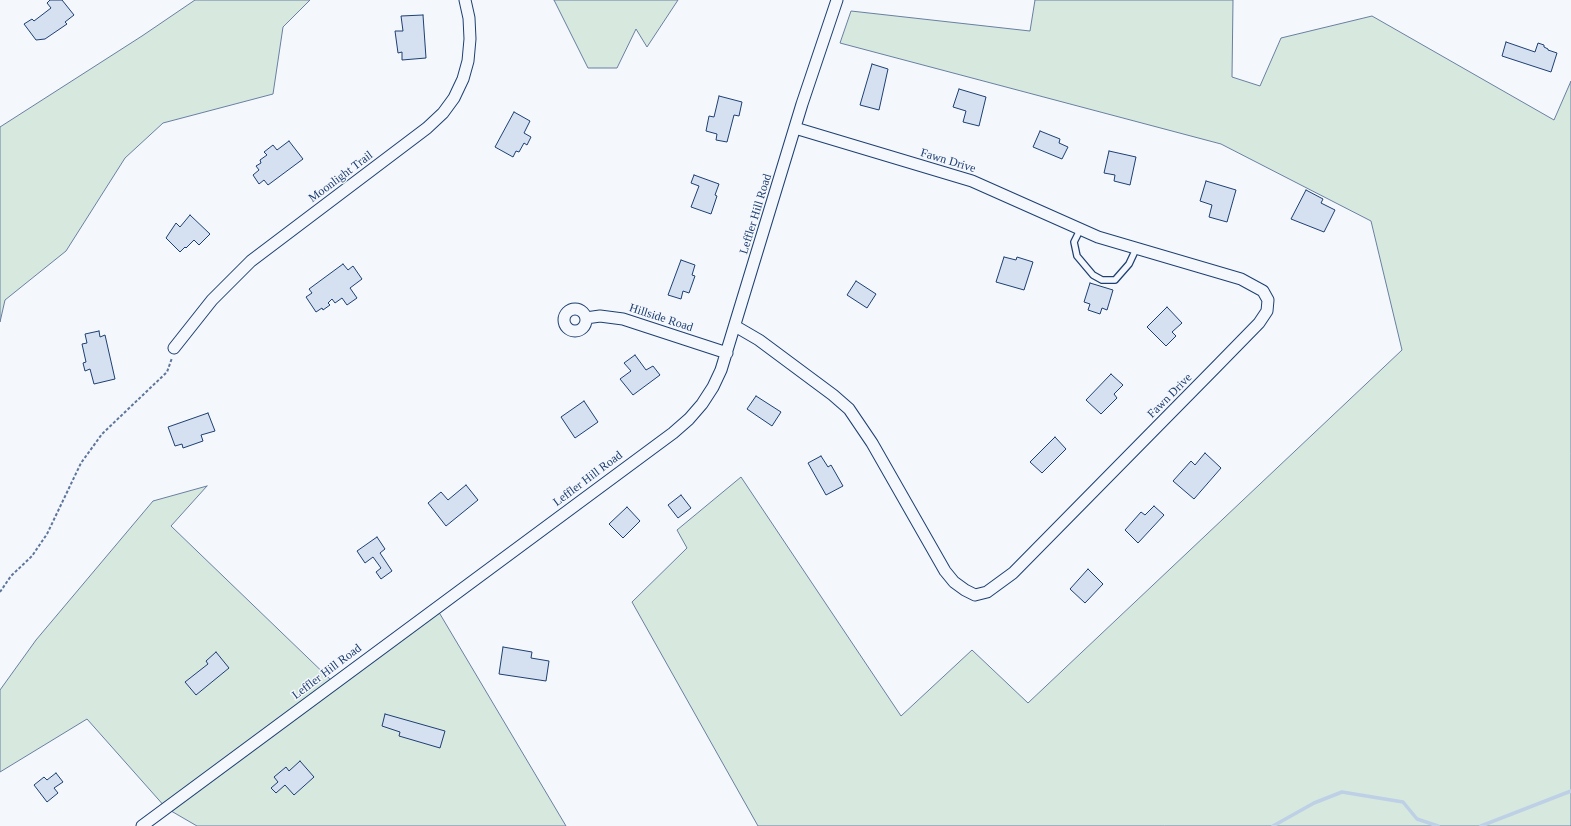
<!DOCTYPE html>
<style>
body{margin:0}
canvas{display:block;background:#f4f7fb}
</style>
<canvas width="1571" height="826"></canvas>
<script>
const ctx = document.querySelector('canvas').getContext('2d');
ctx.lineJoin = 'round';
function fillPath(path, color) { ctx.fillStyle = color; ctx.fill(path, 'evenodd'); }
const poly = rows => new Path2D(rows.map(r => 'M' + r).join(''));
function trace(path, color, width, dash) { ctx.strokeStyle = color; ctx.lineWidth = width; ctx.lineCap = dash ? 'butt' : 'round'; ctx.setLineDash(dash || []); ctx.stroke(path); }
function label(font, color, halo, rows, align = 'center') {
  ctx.font = font + ' Georgia,serif'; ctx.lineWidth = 3; ctx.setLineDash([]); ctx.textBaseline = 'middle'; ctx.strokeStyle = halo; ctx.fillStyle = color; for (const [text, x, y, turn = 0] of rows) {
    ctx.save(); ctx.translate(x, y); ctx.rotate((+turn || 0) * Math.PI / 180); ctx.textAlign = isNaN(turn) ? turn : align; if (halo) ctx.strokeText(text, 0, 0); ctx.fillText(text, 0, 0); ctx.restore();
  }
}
const green = poly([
 [195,0,310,0,283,27,273,94,163,123,125,158,66,251,5,300,0,322,0,127,142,36,195,0],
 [554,0,678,0,647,47,636,29,617,68,588,68,554,0],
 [1035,0,1233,0,1232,77,1260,86,1281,38,1372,16,1554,120,1571,81,1571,826,758,826,632,602,687,548,677,530,741,477,901,716,972,650,1028,703,1402,350,1371,221,1221,144,840,43,851,11,1030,31,1035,0],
 [207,486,171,526,334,683,437,609,566,826,197,826,166,808,87,719,0,772,0,690,36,640,153,501,207,486]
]);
fillPath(green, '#d7e8df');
trace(green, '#687fa3', 1);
trace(poly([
 [1273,826,1314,803,1342,792,1403,802,1417,819,1438,826],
 [1481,826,1571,791]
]), '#bed0e5', 3.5);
const building = poly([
 [50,0,62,0,74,15,65,22,67,24,45,39,36,40,24,24,32,19,34,21,51,8,47,3,50,0],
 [423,15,426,58,402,60,402,52,398,53,395,31,403,31,401,16,423,15],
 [1506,42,1535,52,1538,43,1544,45,1544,47,1548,49,1548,50,1557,53,1551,72,1502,56,1506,42],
 [872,64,888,69,879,110,860,105,872,64],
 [959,89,986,97,979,126,963,122,966,111,953,107,959,89],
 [719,96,742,102,739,116,734,115,727,142,716,140,717,134,706,131,709,116,714,117,719,96],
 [514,112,530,121,524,133,531,137,527,145,524,143,519,152,516,151,513,157,495,147,514,112],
 [1040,131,1060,139,1059,143,1068,147,1062,159,1033,147,1040,131],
 [289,141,303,159,268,185,264,180,259,184,253,175,259,170,256,166,261,163,260,160,267,155,264,152,273,145,277,150,289,141],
 [1109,151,1136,157,1130,185,1114,181,1115,175,1104,173,1109,151],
 [694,175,719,184,715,195,717,196,711,214,691,207,699,186,691,183,694,175],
 [1206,181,1236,190,1227,222,1209,217,1212,205,1200,201,1206,181],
 [1306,190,1323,199,1321,203,1335,210,1324,232,1291,219,1306,190],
 [190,215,210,234,199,245,194,240,186,248,185,247,180,252,166,238,176,223,180,227,190,215],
 [1004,257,1016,260,1017,257,1033,262,1024,290,996,282,1004,257],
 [681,260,695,265,692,275,695,276,689,293,683,291,681,299,668,295,681,260],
 [343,264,348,270,353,266,362,279,350,288,357,298,347,305,342,298,335,303,332,299,328,303,330,305,323,310,322,308,316,312,306,297,312,293,309,289,343,264],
 [856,281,876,294,867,308,847,295,856,281],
 [1090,283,1113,290,1107,310,1102,308,1100,314,1088,310,1090,304,1084,302,1090,283],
 [1167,307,1182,323,1172,332,1176,336,1166,346,1147,327,1167,307],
 [99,331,100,337,105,335,115,379,94,384,90,369,85,371,83,363,86,362,82,344,87,343,85,334,99,331],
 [635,355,646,370,653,366,660,375,633,395,620,379,631,371,624,363,635,355],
 [1111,374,1123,385,1114,394,1117,398,1101,414,1086,400,1111,374],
 [756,396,781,412,772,426,747,409,756,396],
 [584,401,598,422,575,438,561,417,584,401],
 [208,413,215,431,201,435,203,441,183,448,182,444,175,446,168,427,208,413],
 [1055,437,1066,449,1042,473,1030,462,1055,437],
 [1205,453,1221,468,1194,499,1173,481,1191,461,1195,465,1205,453],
 [821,456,828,467,831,465,843,486,826,495,808,463,821,456],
 [466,485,478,500,446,526,428,503,441,492,448,500,466,485],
 [681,495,691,508,678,518,668,505,681,495],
 [1154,506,1164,515,1138,543,1125,530,1141,512,1145,515,1154,506],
 [627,507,640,521,623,538,609,524,627,507],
 [377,537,385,549,380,553,392,571,381,579,376,572,381,568,373,557,365,563,357,551,377,537],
 [1088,569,1103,584,1085,603,1070,589,1088,569],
 [503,647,532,652,531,658,549,661,546,681,499,674,503,647],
 [216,652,229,668,196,695,185,682,208,664,206,661,216,652],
 [385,714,445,731,440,748,399,736,400,732,382,726,385,714],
 [300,761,314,777,294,795,285,785,276,793,271,788,278,782,274,777,286,767,289,771,300,761],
 [56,773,63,782,54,788,58,793,47,802,34,785,44,777,47,780,56,773]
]);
fillPath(building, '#d5e0f0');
trace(building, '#1d3f73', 1);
const service = poly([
 [1080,230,1074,242,1077,256,1093,275,1102,280,1115,280,1129,264,1136,249]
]);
const minor = poly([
 '564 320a11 11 0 1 1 22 0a11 11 0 1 1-22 0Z',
 [586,318,600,316,623,319,727,353],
 [735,326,759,340,833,395,849,409,872,443,945,571,954,582,965,590,975,595,987,592,1013,573,1215,368,1259,323,1267,311,1268,300,1263,291,1241,279,1098,237,972,181,795,128],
 [174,348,212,300,251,261,427,128,443,113,454,98,463,79,468,61,470,39,469,18,465,0],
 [142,826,673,433,689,419,702,404,713,387,721,370,802,104,837,0]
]);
trace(service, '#1d3f73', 8);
trace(minor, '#1d3f73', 13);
trace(poly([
 [0,592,11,576,32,556,47,534,81,463,102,434,167,372,172,358]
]), '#5e769c', 2, [3, 2]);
trace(service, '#f4f7fb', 5.5);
trace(minor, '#f4f7fb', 11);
label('12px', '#1d3f73', '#f4f7fb', [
 ["Fawn Drive",948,161,17],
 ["Moonlight Trail",341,177,-37],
 ["Leffler Hill Road",756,214,-73],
 ["Hillside Road",661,318,18],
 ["Fawn Drive",1170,396,-45],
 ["Leffler Hill Road",588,479,-37],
 ["Leffler Hill Road",327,672,-37]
]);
</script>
